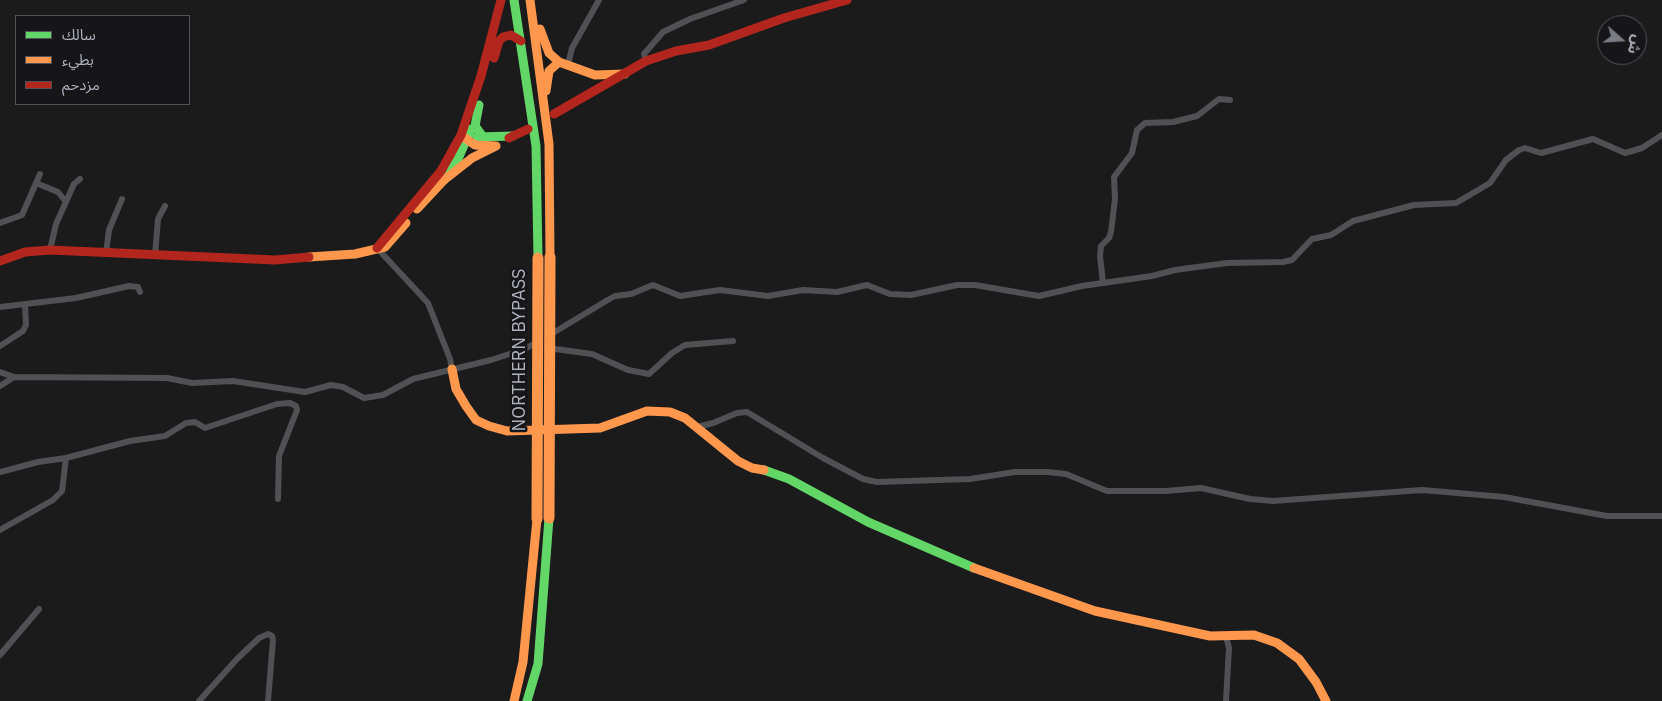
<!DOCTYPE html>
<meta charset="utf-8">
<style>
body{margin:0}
#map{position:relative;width:1662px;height:701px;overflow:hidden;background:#1b1b1c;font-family:"IBM Plex Sans","Noto Sans Arabic",sans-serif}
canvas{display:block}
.legend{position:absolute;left:15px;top:15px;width:175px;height:90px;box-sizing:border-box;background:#161518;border:1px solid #52535a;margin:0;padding:6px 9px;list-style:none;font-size:15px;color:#adb1bc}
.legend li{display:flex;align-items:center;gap:10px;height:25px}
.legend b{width:25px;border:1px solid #52535a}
.north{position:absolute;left:1597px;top:15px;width:50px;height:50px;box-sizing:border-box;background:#161518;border:1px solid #52535a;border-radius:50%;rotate:109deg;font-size:14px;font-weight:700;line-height:20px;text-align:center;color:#adb1bc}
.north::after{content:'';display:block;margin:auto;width:18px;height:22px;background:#7a7c84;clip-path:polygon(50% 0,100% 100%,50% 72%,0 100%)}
</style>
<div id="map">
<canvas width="1662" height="701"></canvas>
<ul class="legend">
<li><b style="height:6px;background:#63d668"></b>سالك</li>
<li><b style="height:6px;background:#ff974d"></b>بطيء</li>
<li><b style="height:6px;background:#b3261e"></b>مزدحم</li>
</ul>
<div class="north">ش</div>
</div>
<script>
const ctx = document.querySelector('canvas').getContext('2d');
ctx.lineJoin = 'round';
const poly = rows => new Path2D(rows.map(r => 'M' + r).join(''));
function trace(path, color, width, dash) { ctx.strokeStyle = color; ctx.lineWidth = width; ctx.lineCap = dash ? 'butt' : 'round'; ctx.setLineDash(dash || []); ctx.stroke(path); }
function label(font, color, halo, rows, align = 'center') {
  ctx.font = font + ' "IBM Plex Sans",sans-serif'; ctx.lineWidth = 5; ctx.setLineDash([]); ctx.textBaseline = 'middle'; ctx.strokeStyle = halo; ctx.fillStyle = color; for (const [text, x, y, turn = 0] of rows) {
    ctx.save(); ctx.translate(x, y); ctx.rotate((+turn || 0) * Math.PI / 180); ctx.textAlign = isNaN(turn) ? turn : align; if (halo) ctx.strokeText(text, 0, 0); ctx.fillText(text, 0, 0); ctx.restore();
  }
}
trace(poly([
 [646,61,644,54,663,32,690,19,744,0],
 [568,65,572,48,599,0],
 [36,183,58,192,66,202],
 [0,223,22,215,40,174],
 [377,248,428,303,450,359,452,369],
 [50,250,56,224,74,184,80,179],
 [106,253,109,230,122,199],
 [155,255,158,219,165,206],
 [1103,283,1100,256,1101,246,1109,238,1111,232,1115,199,1114,177,1132,153,1137,130,1145,123,1173,122,1197,116,1219,99,1230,100],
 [0,307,76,298,129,286,138,287,140,292],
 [548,336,606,301,615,296,631,294,653,285,680,296,720,290,768,296,803,290,837,292,867,285,890,294,911,295,957,285,975,285,1039,296,1082,286,1152,276,1175,270,1227,263,1283,262,1292,260,1312,239,1331,235,1353,221,1414,205,1456,203,1490,183,1506,160,1519,150,1525,148,1541,153,1593,139,1625,153,1642,148,1662,135],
 [0,346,23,331,26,325,25,304],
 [548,348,592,354,628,370,649,374,672,353,685,345,733,341],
 [0,372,14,377],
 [0,386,14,377,167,378,192,383,233,381,305,392,331,385,343,387,364,398,383,395,413,379,491,360,525,349,539,341],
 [697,427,713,423,737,413,747,412,823,458,863,479,877,482,970,479,1015,472,1047,472,1066,474,1107,491,1166,491,1201,488,1250,499,1273,501,1422,490,1504,497,1607,516,1662,516],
 [0,472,38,462,66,458,130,441,165,436,186,423,195,422,205,428,277,404,290,403,296,406,297,410,279,456,278,499],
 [0,530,53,500,62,491,66,458],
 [1226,636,1229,648,1226,701],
 [0,655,39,609],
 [199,701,237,659,259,638,268,634,272,636,273,640,268,701]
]), '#505155', 6);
trace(poly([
 [514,0,536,146,538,258],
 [479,105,475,126,483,137],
 [477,137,513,136],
 [444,180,458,159,471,129],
 [764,470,789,479,868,522,974,568],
 [527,701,538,664,549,518]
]), '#63d668', 9);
trace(poly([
 [530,0,549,144,550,257],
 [540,29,549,53,559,62,595,75,625,74],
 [546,91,549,71,559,62],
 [462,136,475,145,496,146],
 [417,209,444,180,472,158,496,146],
 [309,257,355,254,385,247,406,223],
 [452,369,456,389,466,406,476,420,489,426,507,431,600,428,647,411,670,412,685,418,738,461,752,468,764,470],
 [974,568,1095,611,1210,636,1254,635,1277,643,1299,659,1316,682,1326,701],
 [514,701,523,662,537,519]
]), '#ff974d', 9);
trace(poly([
 [494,58,499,41,503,37,511,35,521,41],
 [554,114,646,61,676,51,709,45,784,18,847,0],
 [509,138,528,129],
 [377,248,441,171,461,135,481,76,501,0],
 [0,261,25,252,50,250,275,260,309,257]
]), '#b3261e', 9);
trace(poly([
 [549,518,550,257],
 [537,519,538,258]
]), '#ff974d', 11);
label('18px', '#adb1bc', '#161518', [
 ["NORTHERN BYPASS",520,350,-90]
]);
</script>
